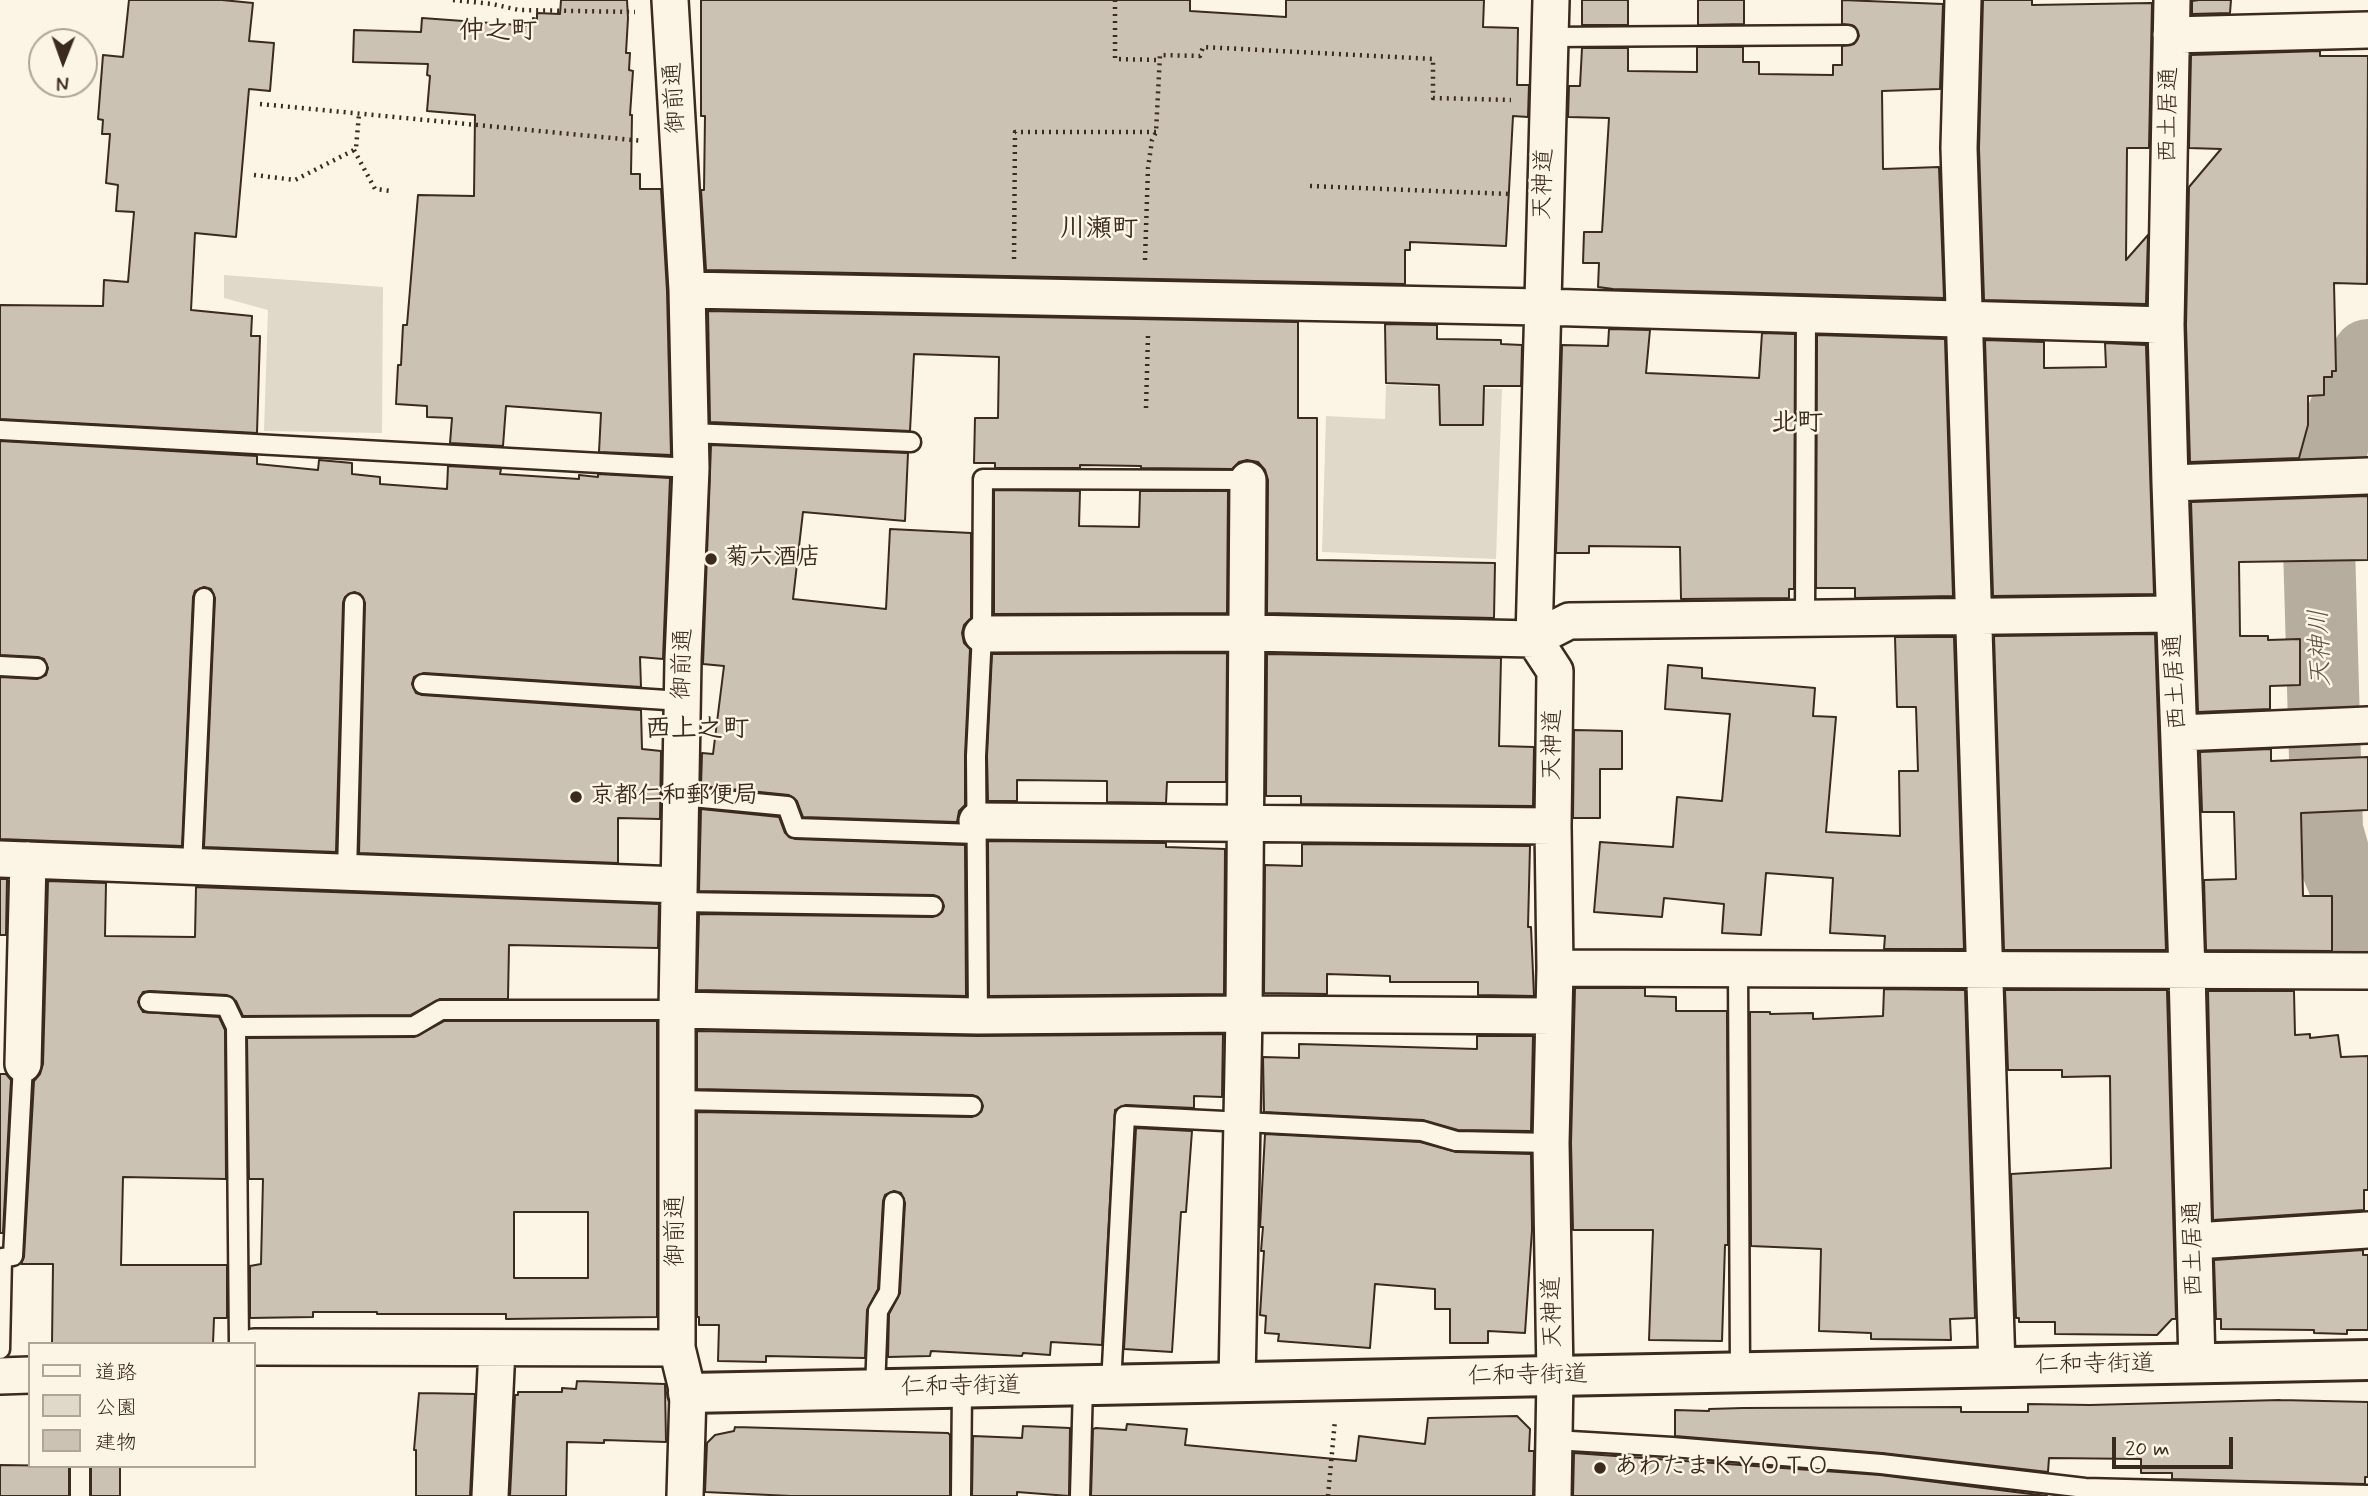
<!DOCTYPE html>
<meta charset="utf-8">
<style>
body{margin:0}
#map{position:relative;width:2368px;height:1496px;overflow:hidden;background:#fcf5e5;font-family:Mynerve,"Klee One",sans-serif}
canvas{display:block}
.legend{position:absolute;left:28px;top:1342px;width:228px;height:126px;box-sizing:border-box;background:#fcf5e5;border:2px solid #afa495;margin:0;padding:9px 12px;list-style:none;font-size:21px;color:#3b2a1e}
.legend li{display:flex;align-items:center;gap:14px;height:35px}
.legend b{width:35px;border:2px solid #afa495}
.north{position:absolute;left:28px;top:28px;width:70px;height:70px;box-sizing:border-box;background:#fcf5e5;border:2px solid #afa495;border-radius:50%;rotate:181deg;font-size:19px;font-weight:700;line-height:28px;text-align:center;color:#3b2a1e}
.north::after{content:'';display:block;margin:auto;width:24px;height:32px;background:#3b2a1e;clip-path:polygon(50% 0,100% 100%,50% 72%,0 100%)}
.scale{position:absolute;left:2112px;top:1437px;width:121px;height:32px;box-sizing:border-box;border:4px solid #3b2a1e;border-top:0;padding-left:9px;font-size:21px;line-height:24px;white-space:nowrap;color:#3b2a1e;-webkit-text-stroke:5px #fcf5e5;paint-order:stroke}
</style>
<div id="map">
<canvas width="2368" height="1496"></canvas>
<ul class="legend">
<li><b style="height:9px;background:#fcf5e5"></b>道路</li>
<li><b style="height:19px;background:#e0d8c8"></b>公園</li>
<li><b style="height:19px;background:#ccc2b3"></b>建物</li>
</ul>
<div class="north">N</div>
<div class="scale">20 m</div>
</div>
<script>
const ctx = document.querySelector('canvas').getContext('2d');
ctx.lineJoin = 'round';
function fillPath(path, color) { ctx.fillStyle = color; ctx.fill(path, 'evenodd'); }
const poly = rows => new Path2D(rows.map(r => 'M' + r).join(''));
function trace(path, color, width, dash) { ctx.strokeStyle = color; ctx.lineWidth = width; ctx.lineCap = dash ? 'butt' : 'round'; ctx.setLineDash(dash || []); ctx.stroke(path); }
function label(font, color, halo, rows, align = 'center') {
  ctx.font = font + ' Mynerve,"Klee One",sans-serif'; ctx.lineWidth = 5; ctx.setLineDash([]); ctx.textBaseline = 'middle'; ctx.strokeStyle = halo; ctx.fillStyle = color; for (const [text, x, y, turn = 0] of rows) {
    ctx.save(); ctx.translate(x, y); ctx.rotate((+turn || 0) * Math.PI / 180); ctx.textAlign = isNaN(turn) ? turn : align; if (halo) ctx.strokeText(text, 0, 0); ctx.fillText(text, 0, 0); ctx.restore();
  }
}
fillPath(poly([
 [224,275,383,287,382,433,264,431,268,310,224,298],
 [1386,385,1502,389,1496,559,1322,552,1326,416,1385,419]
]), '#e0d8c8');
trace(poly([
 [2368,355,2334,437,2322,501,2319,546,2327,830,2338,869,2368,941]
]), '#b7ad9e', 72);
const building = poly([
 [129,0,222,0,253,3,249,41,274,43,270,91,249,89,236,237,195,233,191,310,252,316,251,336,260,336,257,433,0,419,0,305,103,306,104,280,128,282,134,212,116,211,118,185,106,183,110,134,102,134,103,120,98,119,103,55,123,57,129,0],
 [561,0,627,0,628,18,626,53,630,53,629,70,633,71,630,115,632,115,631,174,640,174,640,189,661,189,667,291,671,455,599,452,601,413,506,406,503,446,450,443,452,418,427,417,427,406,396,404,398,365,401,365,403,325,407,325,418,195,474,196,475,115,427,111,430,76,427,75,428,64,353,62,354,30,421,32,422,18,532,26,533,18,537,19,537,13,560,14,561,0],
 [701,0,1190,0,1190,11,1286,17,1286,0,1484,0,1483,27,1518,28,1517,85,1529,85,1528,117,1513,116,1506,246,1410,242,1410,250,1405,250,1405,284,706,270,701,190,704,190,705,116,701,116,701,0],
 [1582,0,1628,0,1628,25,1582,25,1582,0],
 [1698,0,1744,0,1744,24,1698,25,1698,0],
 [1842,0,1943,4,1940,89,1882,91,1883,169,1939,167,1944,298,1613,289,1598,287,1599,263,1583,263,1584,232,1602,232,1609,118,1568,117,1569,86,1580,86,1582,48,1628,48,1628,71,1697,72,1697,47,1743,47,1743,62,1759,62,1759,74,1833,75,1833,65,1842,65,1842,46,1854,44,1859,36,1854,26,1842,24,1842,0],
 [1983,0,2032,0,2032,5,2152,3,2149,148,2127,148,2126,260,2148,235,2146,304,1984,300,1979,148,1983,0],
 [2199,0,2231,0,2230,13,2192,14,2192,1,2199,0],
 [2320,51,2320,56,2368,56,2367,284,2334,283,2336,371,2332,371,2332,377,2324,377,2324,395,2308,396,2308,425,2299,458,2190,462,2186,325,2189,187,2221,149,2189,148,2191,55,2320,51],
 [708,311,1298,322,1298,418,1317,418,1317,560,1495,563,1494,618,1267,613,1268,480,1265,470,1258,462,1247,460,1239,462,1232,469,1141,468,1141,466,1080,465,1080,468,995,468,995,463,974,463,975,418,998,418,999,357,914,354,910,431,710,422,708,311],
 [1385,324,1437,325,1437,339,1501,340,1501,344,1522,345,1521,386,1484,386,1483,425,1440,425,1439,385,1386,383,1385,324],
 [1609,329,1650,330,1646,373,1759,378,1762,333,1795,334,1794,589,1789,589,1789,598,1681,599,1680,547,1589,546,1589,553,1556,553,1562,345,1608,346,1609,329],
 [1817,335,1945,339,1953,596,1855,598,1855,588,1816,588,1817,335],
 [1985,340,2044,342,2044,368,2106,367,2105,343,2146,345,2154,594,1993,596,1985,340],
 [0,441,257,456,257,464,318,470,319,460,352,463,352,474,380,477,380,484,447,489,448,466,501,469,500,474,579,479,579,475,598,477,598,474,670,478,663,659,640,657,641,687,424,673,414,677,412,684,416,693,422,695,641,710,642,749,661,751,660,819,618,818,618,863,359,853,365,603,360,594,354,592,345,597,343,603,336,852,204,847,215,598,211,589,204,587,195,591,193,597,182,846,0,839,0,677,37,679,46,675,48,668,44,659,38,657,0,655,0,441],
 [711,445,908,453,905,521,803,512,793,599,886,609,890,529,971,533,971,618,964,625,962,633,964,643,970,649,965,755,965,805,959,811,957,822,803,817,797,801,789,795,701,786,702,753,713,754,724,666,703,664,711,445],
 [994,490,1080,491,1079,526,1139,527,1140,491,1228,491,1227,613,994,614,994,490],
 [2368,496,2368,560,2239,562,2240,636,2268,636,2268,640,2300,639,2300,685,2270,686,2270,709,2198,712,2191,502,2368,496],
 [2155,634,2166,950,2004,950,1994,636,2155,634],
 [1895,637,1954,637,1964,949,1884,949,1885,936,1830,933,1833,878,1766,873,1761,935,1722,933,1724,904,1664,898,1662,917,1594,912,1600,842,1673,847,1677,797,1722,801,1730,714,1665,709,1668,665,1702,668,1702,678,1815,688,1813,716,1836,717,1826,832,1900,836,1899,771,1918,771,1916,707,1897,707,1895,637],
 [1227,653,1226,782,1167,782,1166,803,1107,802,1107,781,1017,780,1017,801,988,801,987,756,992,654,1227,653],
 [1267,654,1501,658,1499,746,1534,747,1533,806,1301,804,1301,796,1266,796,1267,654],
 [1574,730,1622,731,1622,769,1600,769,1600,818,1573,818,1574,730],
 [2271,749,2271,761,2368,757,2368,810,2301,813,2303,896,2332,896,2332,951,2206,950,2204,880,2236,879,2234,812,2202,812,2200,752,2271,749],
 [701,809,779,817,785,833,795,839,965,845,966,996,697,990,699,914,933,917,942,912,944,906,939,897,933,895,699,891,701,809],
 [988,841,1166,843,1166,847,1225,849,1224,994,989,996,988,841],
 [1302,844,1530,846,1528,927,1531,927,1534,996,1478,995,1478,982,1390,982,1390,976,1327,974,1327,994,1264,993,1265,865,1302,866,1302,844],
 [0,879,7,879,6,935,0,935,0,879],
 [48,881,106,883,105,936,195,937,196,887,659,904,658,948,509,945,508,999,440,999,411,1015,243,1016,236,1001,227,995,150,991,143,992,138,1002,143,1012,219,1017,225,1030,226,1179,123,1177,121,1265,227,1265,227,1318,214,1318,213,1344,52,1344,53,1264,21,1264,24,1257,34,1081,40,1074,43,1064,48,881],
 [1575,988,1645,988,1645,996,1676,997,1676,1011,1727,1011,1728,1245,1725,1245,1722,1341,1649,1340,1653,1230,1573,1230,1571,1143,1575,988],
 [1884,989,1965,990,1975,1318,1950,1319,1951,1340,1871,1339,1871,1333,1819,1331,1821,1249,1751,1246,1750,1012,1770,1012,1770,1014,1813,1013,1813,1019,1883,1016,1884,989],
 [2005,990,2167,990,2176,1319,2172,1319,2157,1335,2055,1334,2055,1322,2019,1322,2019,1318,2016,1318,2011,1174,2111,1168,2110,1076,2062,1077,2062,1070,2008,1070,2005,990],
 [2208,991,2294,991,2295,1035,2310,1034,2310,1038,2338,1035,2341,1057,2368,1056,2368,1190,2364,1190,2364,1210,2213,1220,2208,991],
 [444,1021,657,1021,657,1317,506,1319,506,1314,377,1314,377,1312,313,1312,313,1317,250,1318,250,1266,261,1264,263,1179,249,1179,247,1038,414,1037,444,1021],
 [514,1212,588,1212,588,1278,514,1278,514,1212],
 [697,1031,978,1036,1223,1034,1222,1097,1194,1096,1194,1108,1126,1105,1115,1110,1102,1345,1051,1342,1050,1355,1023,1353,1022,1356,931,1351,930,1356,888,1357,889,1314,900,1293,905,1203,901,1193,894,1191,885,1195,883,1201,878,1289,867,1310,865,1358,766,1356,766,1362,718,1361,719,1325,699,1325,699,1317,697,1317,697,1112,972,1117,981,1112,983,1106,978,1097,972,1095,697,1089,697,1031],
 [1477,1036,1533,1036,1531,1131,1458,1130,1423,1120,1264,1112,1263,1057,1299,1058,1299,1044,1477,1049,1477,1036],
 [0,1074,6,1074,11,1080,3,1233,0,1233,0,1074],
 [1136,1128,1192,1131,1186,1212,1181,1212,1172,1352,1124,1349,1136,1128],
 [1265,1134,1420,1142,1456,1152,1531,1154,1532,1230,1525,1333,1488,1331,1488,1343,1450,1343,1450,1309,1435,1309,1435,1289,1375,1284,1370,1348,1278,1341,1279,1334,1265,1333,1266,1316,1260,1315,1264,1251,1261,1251,1263,1227,1260,1227,1265,1134],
 [2363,1250,2363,1255,2368,1255,2368,1330,2347,1330,2347,1334,2314,1333,2314,1330,2221,1329,2221,1319,2216,1319,2214,1260,2363,1250],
 [577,1381,665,1384,666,1442,604,1440,604,1443,567,1442,566,1496,510,1496,515,1395,518,1395,518,1392,562,1392,562,1388,576,1389,577,1381],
 [419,1393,475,1394,470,1496,416,1496,416,1450,414,1450,419,1393],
 [2280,1400,2368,1402,2368,1477,2365,1477,2365,1484,2172,1479,2172,1473,2141,1473,2141,1459,2049,1458,2048,1472,1882,1453,1675,1436,1675,1410,1709,1411,1709,1409,1743,1408,1961,1407,1961,1412,2028,1412,2028,1404,2090,1405,2280,1400],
 [1517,1416,1530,1429,1529,1451,1534,1451,1533,1496,1091,1496,1093,1429,1096,1428,1126,1430,1127,1424,1187,1429,1185,1445,1356,1461,1359,1436,1425,1444,1428,1418,1517,1416],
 [1023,1426,1070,1428,1069,1496,1017,1492,1017,1496,972,1496,973,1436,1022,1438,1023,1426],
 [735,1427,948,1433,950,1435,950,1496,791,1496,705,1492,707,1443,715,1435,734,1431,735,1427],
 [1574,1453,1880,1475,2047,1496,1573,1496,1574,1453],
 [0,1465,69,1466,69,1496,0,1496,0,1465],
 [91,1467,120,1467,120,1496,91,1496,91,1467]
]);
fillPath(building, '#ccc2b3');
trace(building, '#3b2a1e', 2);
const lane = poly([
 [1549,37,1848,35],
 [0,430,691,468],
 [690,433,911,442],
 [1805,619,1806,314],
 [0,666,37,668],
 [423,684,682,701],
 [681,796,787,806,795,828,977,834],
 [192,867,204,598],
 [347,873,354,603],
 [679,902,933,906],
 [1738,968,1740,1372],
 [149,1002,226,1006,236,1027,414,1026,441,1010,677,1010],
 [978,1016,976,756,982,634,983,479,1248,480],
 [236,1027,239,1344],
 [677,1100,972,1106],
 [0,1349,2,1258,13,1256,23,1064],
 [1111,1385,1125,1116,1422,1131,1456,1141,1551,1143],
 [875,1390,878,1311,889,1292,894,1202],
 [1554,1440,1672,1447,1881,1464,2085,1488,2368,1495],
 [80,1496,80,1466],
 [961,1496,962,1388],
 [1080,1496,1083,1385]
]);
const street = poly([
 [670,0,687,290,691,468,683,659,677,1010,677,1348,688,1393,685,1496],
 [1551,0,1534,639,1555,671,1553,826,1555,968,1551,1143,1555,1376,1553,1496],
 [1963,0,1959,148,1997,1367],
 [2172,0,2166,325,2170,483,2187,971,2197,1364],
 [2171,35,2368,30],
 [687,290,1541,307,2166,325],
 [2170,483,2368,476],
 [982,634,1248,633,1534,639,1569,621,2174,614],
 [2179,733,2368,725],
 [977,821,1553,826],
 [0,859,679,885],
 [1555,968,2368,971],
 [677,1010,978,1016,1244,1014,1553,1016],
 [23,1064,28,860],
 [2195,1241,2368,1230],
 [254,1347,677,1348],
 [0,1376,30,1375],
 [1237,1383,1244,1014,1248,480],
 [490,1496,497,1348]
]);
const secondary = poly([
 [688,1393,2368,1360]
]);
trace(lane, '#3b2a1e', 23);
trace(street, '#3b2a1e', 40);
trace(secondary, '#3b2a1e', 44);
trace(poly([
 [453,0,492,4,519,10,635,12],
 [1115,0,1115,59,1159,60],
 [260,104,643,141],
 [354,150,375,189,391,191],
 [254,175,295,180,354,150,356,148,359,114],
 [1310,186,1509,194],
 [1014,259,1015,132,1156,132],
 [1145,260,1148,168,1152,140,1156,132,1160,55,1200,56,1203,47,1433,59,1433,98,1511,100],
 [1146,408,1148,335],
 [1328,1496,1335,1420]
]), '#3b2a1e', 4.5, [2, 5]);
trace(lane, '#fcf5e5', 18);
trace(street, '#fcf5e5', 35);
trace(secondary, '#fcf5e5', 38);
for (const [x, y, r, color] of [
 [711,559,7,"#3b2a1e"],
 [576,797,7,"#3b2a1e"],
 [1600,1468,7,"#3b2a1e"]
]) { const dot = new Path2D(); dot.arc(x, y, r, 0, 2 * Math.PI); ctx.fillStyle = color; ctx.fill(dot); trace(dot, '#fcf5e5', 2.5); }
label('24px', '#3b2a1e', '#fcf5e5', [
 ["御前通",676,98,-93],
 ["西土居通",2170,115,-89],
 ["天神道",1545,184,-88],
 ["御前通",684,664,-88],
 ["西土居通",2177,682,-93],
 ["天神道",1554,745,-89],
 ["御前通",677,1231,-90],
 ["西土居通",2195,1249,-91],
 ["天神道",1554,1312,-91],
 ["仁和寺街道",2095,1366,-1],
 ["仁和寺街道",1528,1377,-1],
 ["仁和寺街道",961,1388,-1]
]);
label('bold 24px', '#3b2a1e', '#fcf5e5', [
 ["菊六酒店",725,559],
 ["京都仁和郵便局",590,797],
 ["あわたまＫＹＯＴＯ",1614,1468]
], 'left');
label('bold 26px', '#3b2a1e', '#fcf5e5', [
 ["仲之町",498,33],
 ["川瀬町",1099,231],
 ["北町",1797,425],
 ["西上之町",697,731]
]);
label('italic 26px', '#605144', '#fcf5e5', [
 ["天神川",2322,648,-92]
]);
</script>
